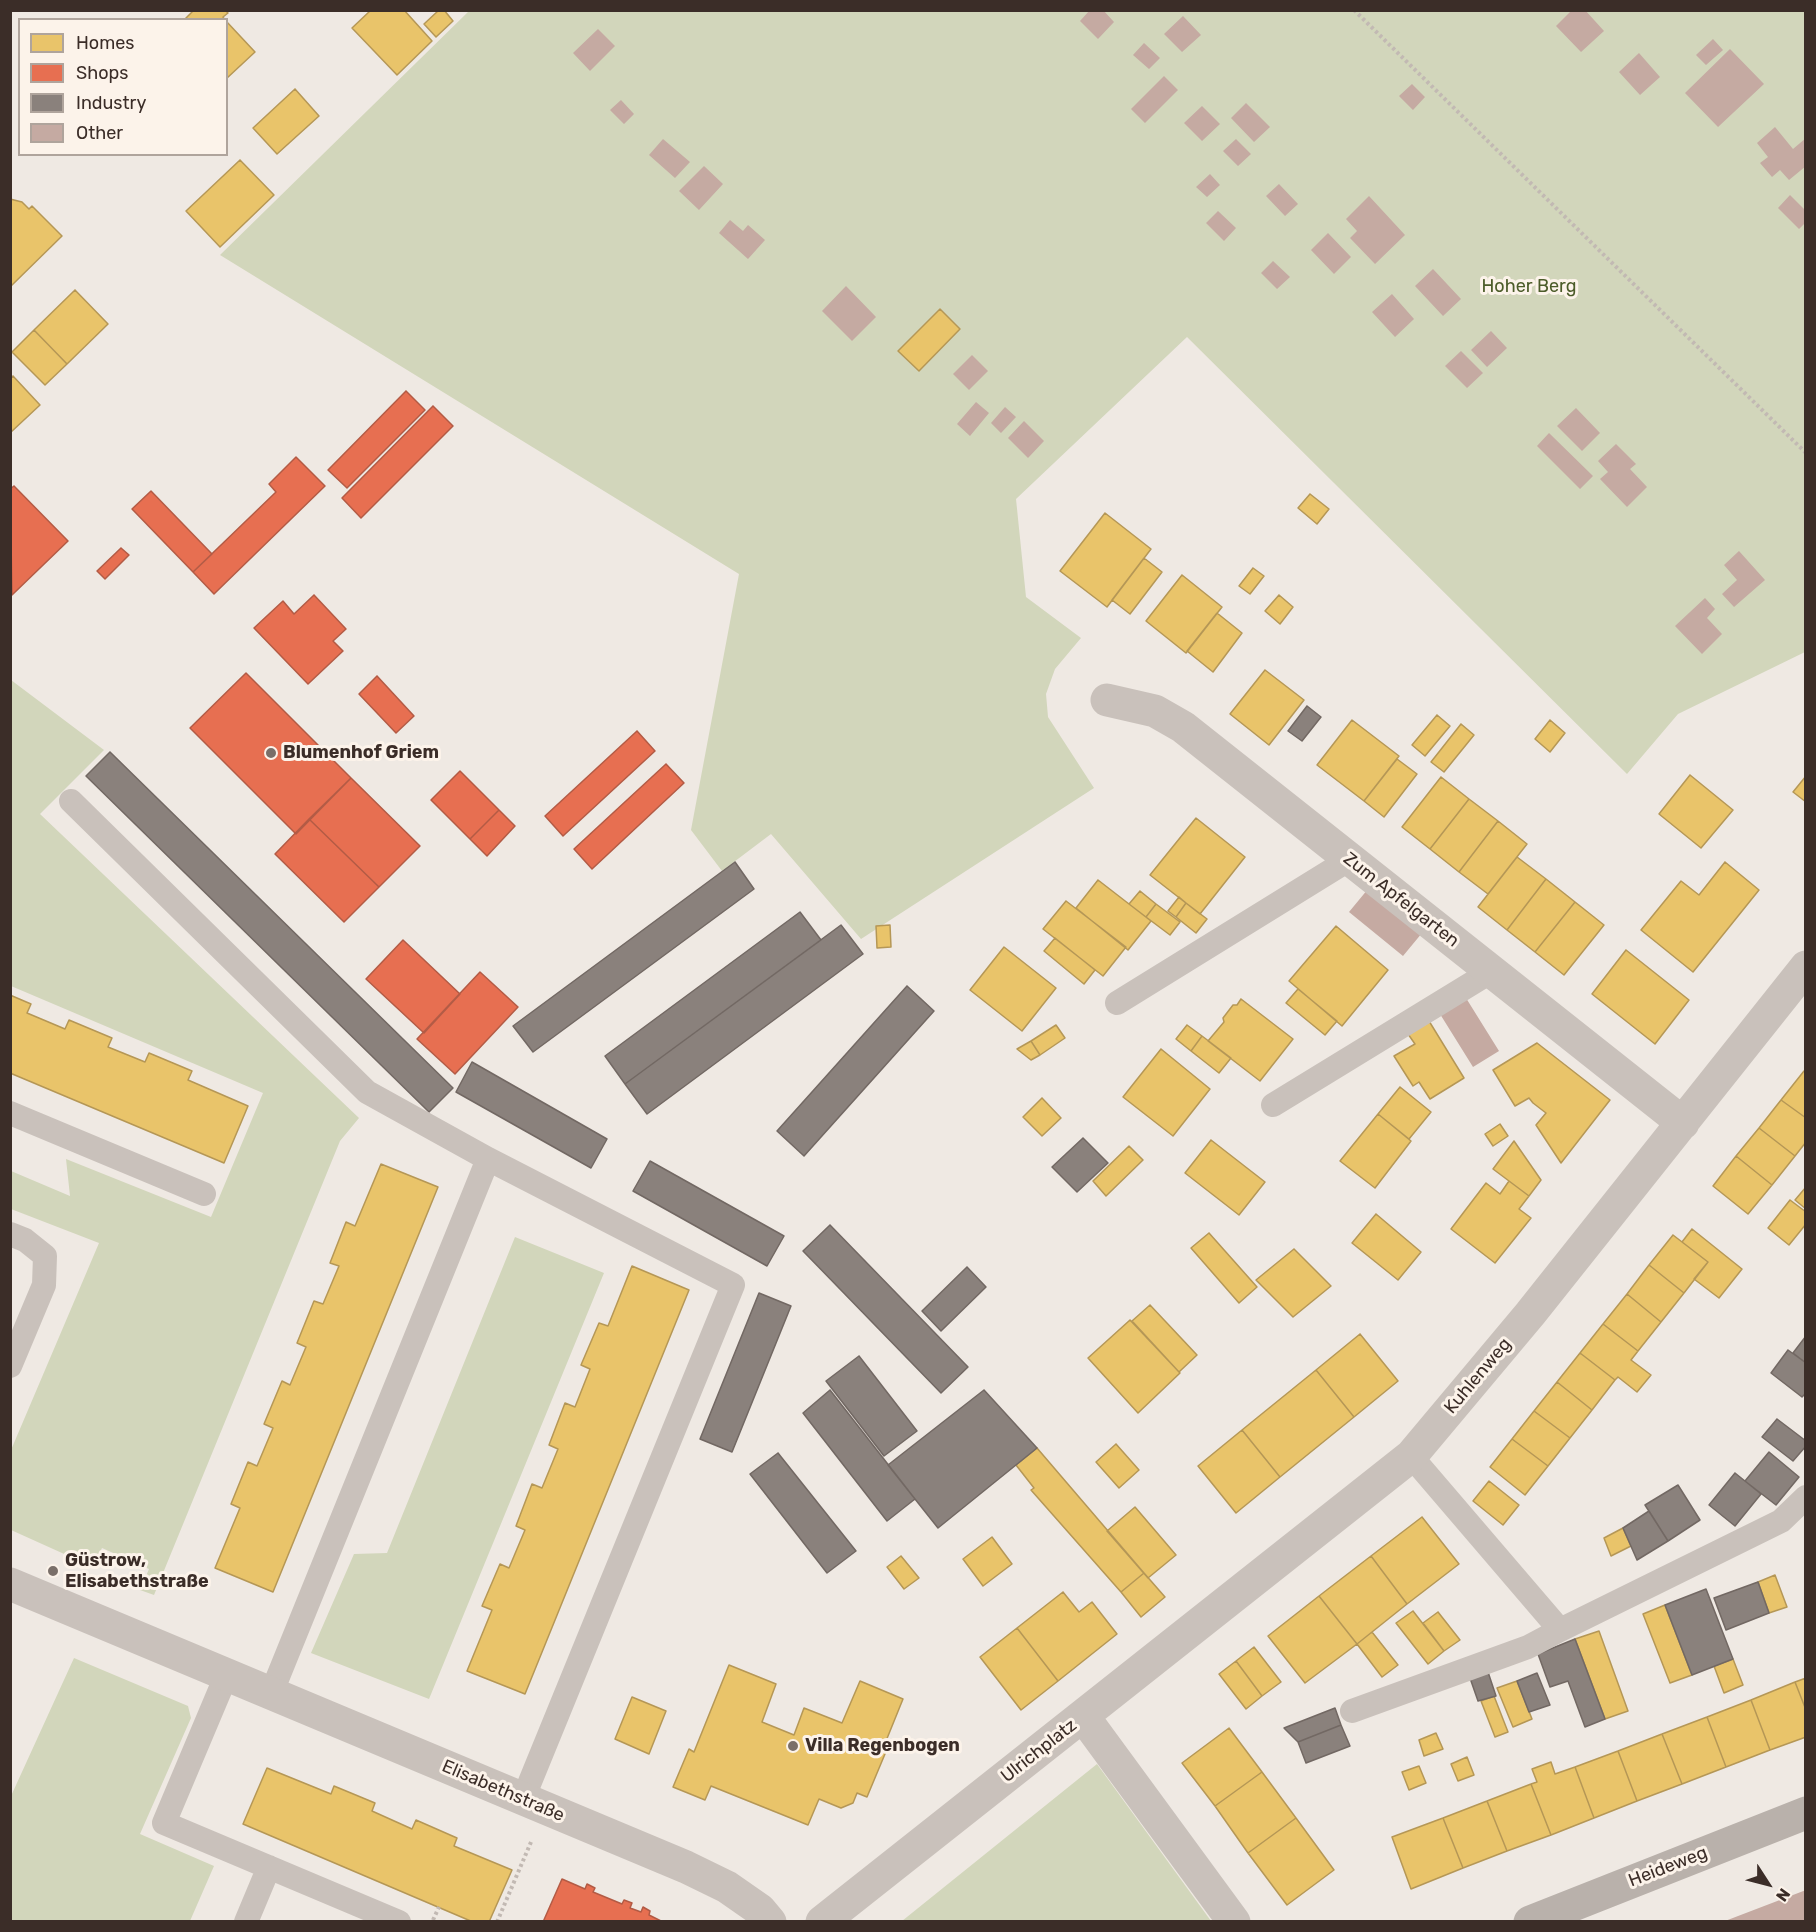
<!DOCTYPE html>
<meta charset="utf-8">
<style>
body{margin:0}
#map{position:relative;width:1816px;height:1932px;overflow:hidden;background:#efe9e3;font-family:Rubik,sans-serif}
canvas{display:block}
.frame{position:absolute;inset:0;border:12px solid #3b2d28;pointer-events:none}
.legend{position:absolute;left:18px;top:18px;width:210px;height:138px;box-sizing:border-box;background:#fcf3ea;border:2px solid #afa49c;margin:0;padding:8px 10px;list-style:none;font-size:18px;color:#3b2d28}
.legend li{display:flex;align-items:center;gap:12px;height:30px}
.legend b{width:30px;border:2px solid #afa49c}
.north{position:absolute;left:1738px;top:1854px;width:60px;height:60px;-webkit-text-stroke:4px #fcf3ea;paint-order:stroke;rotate:126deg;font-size:16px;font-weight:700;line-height:24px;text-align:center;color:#3b2d28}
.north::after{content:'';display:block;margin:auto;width:21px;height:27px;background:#3b2d28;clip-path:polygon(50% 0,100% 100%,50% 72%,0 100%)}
</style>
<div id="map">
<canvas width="1816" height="1932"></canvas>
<div class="frame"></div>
<ul class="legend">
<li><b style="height:16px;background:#e9c46a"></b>Homes</li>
<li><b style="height:16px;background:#e76f51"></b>Shops</li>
<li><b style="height:16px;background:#8a817c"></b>Industry</li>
<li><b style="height:16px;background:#c5aaa2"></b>Other</li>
</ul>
<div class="north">N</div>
</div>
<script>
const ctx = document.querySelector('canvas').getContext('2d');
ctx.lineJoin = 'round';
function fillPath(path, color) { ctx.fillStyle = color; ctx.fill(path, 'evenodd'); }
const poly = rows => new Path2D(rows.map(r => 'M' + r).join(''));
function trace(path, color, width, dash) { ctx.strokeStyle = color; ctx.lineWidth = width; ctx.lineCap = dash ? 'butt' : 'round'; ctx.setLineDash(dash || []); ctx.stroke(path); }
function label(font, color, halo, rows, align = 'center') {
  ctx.font = font + ' Rubik,sans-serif'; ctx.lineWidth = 6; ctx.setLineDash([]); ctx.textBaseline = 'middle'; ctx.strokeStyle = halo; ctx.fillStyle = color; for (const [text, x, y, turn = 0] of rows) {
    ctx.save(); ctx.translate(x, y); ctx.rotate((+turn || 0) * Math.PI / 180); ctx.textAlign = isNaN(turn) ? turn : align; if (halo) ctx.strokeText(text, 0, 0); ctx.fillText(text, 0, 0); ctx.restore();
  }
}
fillPath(poly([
 [469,11,1805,11,1805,652,1678,714,1627,774,1187,337,1016,499,1026,597,1081,638,1055,669,1046,694,1048,717,1094,788,861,939,771,834,722,871,691,830,739,574,220,255],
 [11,680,104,750,40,814,359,1118,340,1141,154,1595,140,1590,149,1569,102,1548,93,1567,11,1530,11,1450,99,1243,11,1209,11,1171,70,1196,66,1159,211,1217,263,1093,11,986],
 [515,1237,604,1273,429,1699,311,1653,354,1554,387,1553],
 [74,1658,188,1706,191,1718,140,1834,214,1866,190,1921,11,1921,11,1796],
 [1097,1764,1211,1921,902,1921]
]), '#d2d6bb');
const homes = poly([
 [194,10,225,10,228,13,223,17,225,20,184,20,194,10],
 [371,10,404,10,432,41,397,75,352,28,371,10],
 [439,10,444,10,453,21,436,37,424,24,439,10],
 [226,21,255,52,226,79,226,21],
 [295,89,319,116,277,154,253,128,295,89],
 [240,160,274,195,220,247,186,211,240,160],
 [10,199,22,202,29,209,32,206,62,236,10,287,10,199],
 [75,290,108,324,67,364,34,330,75,290],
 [940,309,960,329,919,371,898,351,940,309],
 [34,330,67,364,45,385,12,352,34,330],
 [13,376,40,405,10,433,10,379,13,376],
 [1310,494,1329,509,1317,524,1298,508,1310,494],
 [1105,513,1151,549,1107,607,1060,571,1105,513],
 [1144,558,1162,572,1130,614,1112,600,1144,558],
 [1253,568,1264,576,1250,594,1239,586,1253,568],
 [1182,575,1222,607,1186,653,1146,621,1182,575],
 [1279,595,1293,607,1280,624,1265,611,1279,595],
 [1217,613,1242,633,1213,672,1187,651,1217,613],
 [1265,670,1304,700,1269,745,1230,714,1265,670],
 [1437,715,1450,726,1425,756,1412,745,1437,715],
 [1352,720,1399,756,1364,801,1317,765,1352,720],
 [1550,720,1565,733,1550,752,1535,739,1550,720],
 [1461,724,1474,735,1444,772,1431,762,1461,724],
 [1397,759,1417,774,1384,817,1364,801,1397,759],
 [1690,775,1733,810,1701,848,1659,814,1690,775],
 [1806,776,1806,802,1793,792,1806,776],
 [1441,777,1469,799,1430,849,1402,827,1441,777],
 [1469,799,1498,821,1459,872,1430,849,1469,799],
 [1196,818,1245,857,1200,914,1150,875,1196,818],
 [1498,821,1527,844,1488,894,1459,872,1498,821],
 [1517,857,1546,879,1507,930,1478,907,1517,857],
 [1725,862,1759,890,1693,972,1641,930,1681,881,1699,895,1725,862],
 [1546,879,1575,902,1535,952,1507,930,1546,879],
 [1098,880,1151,921,1128,950,1076,908,1098,880],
 [1140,891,1156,904,1146,917,1129,904,1140,891],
 [1179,897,1186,903,1176,917,1168,911,1179,897],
 [1066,901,1126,947,1103,976,1043,929,1066,901],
 [1575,902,1604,925,1564,975,1535,952,1575,902],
 [1186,903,1207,919,1196,933,1176,917,1186,903],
 [1156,904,1180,922,1170,935,1146,917,1156,904],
 [890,925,891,947,877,948,876,926,890,925],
 [1336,926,1388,970,1342,1026,1289,981,1336,926],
 [1055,938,1095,970,1084,984,1044,951,1055,938],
 [1004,947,1056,988,1022,1031,970,990,1004,947],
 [1626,950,1689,1000,1655,1044,1592,994,1626,950],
 [1298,989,1337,1021,1325,1035,1286,1003,1298,989],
 [10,995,31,1004,27,1013,65,1029,69,1020,112,1038,108,1047,145,1062,149,1053,192,1071,188,1080,248,1106,224,1163,10,1073,10,995],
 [1241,999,1293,1039,1260,1081,1208,1041,1224,1022,1223,1018,1233,1005,1237,1005,1241,999],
 [1429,1021,1464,1078,1430,1099,1419,1082,1413,1086,1394,1056,1415,1044,1408,1034,1429,1021],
 [1056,1025,1065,1038,1040,1055,1031,1041,1056,1025],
 [1187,1025,1202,1036,1191,1051,1176,1039,1187,1025],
 [1202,1036,1231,1058,1219,1073,1191,1051,1202,1036],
 [1031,1041,1040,1055,1031,1060,1017,1049,1031,1041],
 [1537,1043,1610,1100,1561,1163,1536,1125,1546,1113,1533,1103,1529,1098,1515,1106,1493,1070,1537,1043],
 [1161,1049,1210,1089,1173,1136,1123,1097,1161,1049],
 [1804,1071,1806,1072,1806,1118,1781,1100,1804,1071],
 [1400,1087,1431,1112,1409,1139,1378,1114,1400,1087],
 [1042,1098,1061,1118,1042,1136,1023,1117,1042,1098],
 [1781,1100,1806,1118,1806,1142,1795,1156,1759,1128,1781,1100],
 [1378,1114,1411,1141,1375,1188,1340,1161,1378,1114],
 [1500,1124,1508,1136,1493,1146,1485,1134,1500,1124],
 [1759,1128,1795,1156,1772,1185,1736,1156,1759,1128],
 [1211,1140,1265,1182,1239,1215,1185,1173,1211,1140],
 [1514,1141,1541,1180,1529,1196,1493,1169,1514,1141],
 [1129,1146,1143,1160,1106,1196,1093,1181,1129,1146],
 [1736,1156,1772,1185,1748,1214,1713,1186,1736,1156],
 [381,1164,438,1187,273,1592,215,1568,240,1508,231,1504,248,1462,257,1466,273,1428,264,1424,282,1381,290,1385,306,1347,297,1343,314,1301,323,1304,339,1266,330,1263,346,1222,355,1226,381,1164],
 [1509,1181,1529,1196,1519,1209,1531,1218,1495,1263,1451,1229,1486,1183,1500,1194,1509,1181],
 [1806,1187,1806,1209,1795,1200,1806,1187],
 [1790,1200,1806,1212,1806,1224,1789,1245,1768,1228,1790,1200],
 [1376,1214,1421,1252,1398,1280,1352,1243,1376,1214],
 [1692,1229,1742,1269,1719,1298,1694,1279,1708,1262,1682,1242,1692,1229],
 [1209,1233,1257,1287,1239,1303,1191,1248,1209,1233],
 [1673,1235,1708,1262,1684,1293,1649,1265,1673,1235],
 [1294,1249,1331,1286,1293,1317,1256,1280,1294,1249],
 [1649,1265,1684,1293,1661,1322,1627,1294,1649,1265],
 [632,1266,689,1290,525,1694,467,1671,492,1610,482,1606,500,1564,509,1568,525,1530,516,1526,532,1484,542,1488,558,1449,549,1445,565,1403,575,1407,590,1369,581,1365,599,1323,608,1326,632,1266],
 [1627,1294,1661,1322,1638,1351,1603,1324,1627,1294],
 [1150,1305,1197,1355,1179,1372,1132,1321,1150,1305],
 [1130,1320,1180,1373,1138,1413,1088,1358,1130,1320],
 [1603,1324,1638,1351,1631,1360,1651,1375,1637,1392,1618,1377,1615,1380,1580,1353,1603,1324],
 [1360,1334,1398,1381,1354,1417,1316,1370,1360,1334],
 [1580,1353,1615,1380,1592,1410,1557,1382,1580,1353],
 [1316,1370,1354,1417,1280,1477,1242,1430,1316,1370],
 [1557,1382,1592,1410,1570,1438,1534,1411,1557,1382],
 [1534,1411,1570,1438,1548,1466,1512,1439,1534,1411],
 [1242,1430,1280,1477,1236,1513,1198,1466,1242,1430],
 [1512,1439,1548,1466,1525,1495,1490,1467,1512,1439],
 [1116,1444,1139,1470,1119,1488,1096,1462,1116,1444],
 [1037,1448,1144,1573,1121,1592,1031,1490,1034,1488,1016,1465,1037,1448],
 [1489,1481,1519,1505,1503,1525,1473,1501,1489,1481],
 [1135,1507,1176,1555,1148,1578,1107,1531,1135,1507],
 [1422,1517,1459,1564,1407,1604,1371,1556,1422,1517],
 [1623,1528,1631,1546,1611,1556,1604,1538,1623,1528],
 [992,1537,1012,1564,983,1586,963,1559,992,1537],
 [901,1556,919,1578,904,1589,887,1567,901,1556],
 [1371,1556,1407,1604,1357,1644,1319,1596,1371,1556],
 [1144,1573,1165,1597,1141,1617,1121,1592,1144,1573],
 [1775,1575,1787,1607,1769,1613,1758,1582,1775,1575],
 [1063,1592,1079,1612,1092,1602,1117,1634,1058,1681,1017,1628,1063,1592],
 [1319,1596,1357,1644,1305,1683,1268,1636,1319,1596],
 [1665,1605,1692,1675,1670,1683,1643,1614,1665,1605],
 [1413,1611,1444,1651,1428,1664,1396,1623,1413,1611],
 [1438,1612,1460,1640,1444,1651,1423,1623,1438,1612],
 [1017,1628,1058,1681,1021,1710,980,1657,1017,1628],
 [1599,1631,1628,1711,1605,1719,1575,1639,1599,1631],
 [1372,1632,1398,1665,1382,1677,1357,1644,1372,1632],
 [1254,1647,1281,1682,1262,1696,1236,1661,1254,1647],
 [1733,1659,1743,1685,1724,1693,1714,1666,1733,1659],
 [1236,1661,1262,1696,1246,1709,1219,1674,1236,1661],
 [729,1665,776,1684,762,1722,794,1735,804,1708,842,1723,860,1681,903,1699,886,1741,890,1742,867,1797,857,1793,853,1803,841,1808,819,1799,808,1825,711,1786,705,1800,673,1787,689,1749,694,1752,729,1665],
 [1806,1678,1806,1710,1795,1682,1806,1678],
 [1517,1681,1532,1719,1513,1727,1497,1688,1517,1681],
 [1795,1682,1806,1710,1806,1737,1770,1750,1751,1700,1795,1682],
 [1494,1696,1508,1732,1495,1737,1481,1701,1494,1696],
 [632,1697,666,1711,649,1754,615,1739,632,1697],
 [1751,1700,1770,1750,1726,1767,1707,1717,1751,1700],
 [1707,1717,1726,1767,1682,1784,1662,1734,1707,1717],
 [1229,1728,1262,1772,1215,1806,1182,1763,1229,1728],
 [1436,1733,1443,1749,1424,1756,1419,1740,1436,1733],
 [1662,1734,1682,1784,1637,1801,1618,1751,1662,1734],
 [1618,1751,1637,1801,1594,1818,1575,1767,1618,1751],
 [1467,1757,1474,1775,1458,1781,1451,1764,1467,1757],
 [1551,1762,1555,1774,1575,1767,1594,1818,1551,1835,1531,1784,1537,1782,1532,1769,1551,1762],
 [1419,1766,1426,1783,1409,1790,1402,1772,1419,1766],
 [267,1768,331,1794,334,1786,375,1803,372,1811,412,1829,416,1820,457,1838,454,1846,512,1870,489,1922,473,1922,243,1824,267,1768],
 [1262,1772,1296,1818,1248,1853,1215,1806,1262,1772],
 [1531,1784,1551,1835,1507,1851,1487,1801,1531,1784],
 [1487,1801,1507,1851,1463,1868,1443,1818,1487,1801],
 [1296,1818,1334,1870,1287,1905,1248,1853,1296,1818],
 [1443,1818,1463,1868,1411,1889,1392,1837,1443,1818]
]);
fillPath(homes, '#e9c46a');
trace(homes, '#b59756', 1.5);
const shops = poly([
 [406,391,425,410,347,488,328,470,406,391],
 [433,406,453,426,361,518,342,498,433,406],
 [296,457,325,486,214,594,193,572,276,492,269,484,296,457],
 [14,486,68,541,12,595,10,489,14,486],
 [151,491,212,554,193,572,132,509,151,491],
 [121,548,129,555,105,579,97,571,121,548],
 [314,595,346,629,333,641,343,651,308,684,254,628,283,601,294,614,314,595],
 [246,673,351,778,296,834,190,728,246,673],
 [377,676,414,716,396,733,359,694,377,676],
 [637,731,655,751,563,836,545,816,637,731],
 [666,764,684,783,592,869,574,849,666,764],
 [460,771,499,810,470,839,431,800,460,771],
 [351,778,420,846,379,887,309,819,351,778],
 [499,810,515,826,487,856,470,839,499,810],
 [309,819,379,887,344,922,275,854,309,819],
 [403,940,460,994,424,1033,366,979,403,940],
 [480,972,518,1007,455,1074,417,1039,480,972],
 [562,1879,585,1889,587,1884,595,1888,593,1892,622,1904,624,1900,632,1903,630,1908,641,1912,643,1907,650,1911,649,1915,663,1922,543,1922,562,1879]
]);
fillPath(shops, '#e76f51');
trace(shops, '#b35b45', 1.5);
const industry = poly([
 [1307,706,1321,717,1302,741,1288,731,1307,706],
 [110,752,453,1088,429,1112,86,776,110,752],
 [735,862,754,889,533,1052,513,1026,735,862],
 [800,912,821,940,625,1084,605,1056,800,912],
 [841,925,863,954,647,1114,625,1084,841,925],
 [907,986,934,1011,804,1156,777,1131,907,986],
 [472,1062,607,1139,591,1168,456,1092,472,1062],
 [1083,1138,1108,1163,1077,1192,1052,1167,1083,1138],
 [650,1161,784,1236,767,1266,633,1191,650,1161],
 [830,1225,968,1367,941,1393,803,1251,830,1225],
 [967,1267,986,1287,941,1331,922,1311,967,1267],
 [759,1293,791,1306,732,1452,700,1439,759,1293],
 [1806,1336,1806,1363,1793,1353,1806,1336],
 [1788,1350,1806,1363,1806,1393,1802,1397,1771,1373,1788,1350],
 [859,1356,917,1431,884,1456,826,1381,859,1356],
 [830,1390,915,1499,887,1521,803,1413,830,1390],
 [984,1390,1037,1448,938,1528,888,1465,984,1390],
 [1777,1419,1806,1441,1806,1446,1793,1461,1762,1437,1777,1419],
 [1769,1452,1799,1477,1776,1505,1745,1481,1769,1452],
 [778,1453,856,1551,827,1573,750,1474,778,1453],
 [1735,1473,1761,1494,1735,1526,1709,1505,1735,1473],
 [1678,1485,1700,1520,1668,1541,1645,1505,1678,1485],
 [1649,1511,1668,1541,1637,1560,1623,1528,1649,1511],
 [1758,1582,1769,1613,1726,1630,1714,1598,1758,1582],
 [1706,1589,1733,1659,1692,1675,1665,1605,1706,1589],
 [1575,1639,1605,1719,1585,1727,1568,1681,1550,1687,1538,1654,1575,1639],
 [1488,1672,1496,1696,1478,1701,1470,1678,1488,1672],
 [1537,1673,1550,1705,1529,1712,1517,1681,1537,1673],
 [1335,1708,1341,1725,1298,1742,1284,1728,1335,1708],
 [1341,1725,1350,1746,1306,1763,1298,1742,1341,1725]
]);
fillPath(industry, '#8a817c');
trace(industry, '#726863', 1.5);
fillPath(poly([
 [1090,10,1103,10,1114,22,1098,39,1080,21],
 [1572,10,1585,10,1604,31,1581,52,1556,26],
 [1183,16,1201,35,1182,52,1164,34],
 [598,29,615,46,590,71,573,53],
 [1713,39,1723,50,1706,65,1696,55],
 [1144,43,1160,58,1149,69,1133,55],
 [1730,49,1764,84,1718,127,1685,93],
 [1639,53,1660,77,1640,95,1619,72],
 [1164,76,1178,90,1145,123,1131,109],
 [1412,84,1425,97,1413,110,1399,96],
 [621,100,634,114,624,124,610,110],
 [1246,103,1270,127,1254,142,1231,118],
 [1202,106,1220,124,1202,141,1184,123],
 [1775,127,1793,149,1806,138,1806,166,1789,180,1780,170,1772,177,1760,163,1768,157,1757,143],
 [663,139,690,162,675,178,649,155],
 [1236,139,1251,154,1238,166,1223,151],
 [704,166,723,184,699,210,679,191],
 [1210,174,1220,185,1207,197,1196,187],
 [1279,184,1298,204,1285,216,1266,196],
 [1790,195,1806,211,1806,222,1799,229,1778,208],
 [1369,196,1405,235,1375,264,1350,238,1357,231,1346,219],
 [1218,211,1236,228,1224,241,1206,223],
 [730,220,743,231,748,225,765,240,748,259,719,233],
 [1328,233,1351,257,1334,274,1311,250],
 [1273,261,1290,277,1277,289,1261,273],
 [1433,269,1461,299,1443,316,1415,286],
 [846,286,876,317,852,341,822,311],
 [1392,294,1414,319,1395,337,1372,312],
 [1491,331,1507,348,1487,367,1471,350],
 [1461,351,1483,373,1467,388,1445,366],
 [972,355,988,371,969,390,953,374],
 [976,402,989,413,970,436,957,424],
 [1005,407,1016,417,1001,433,991,423],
 [1576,408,1600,433,1582,451,1557,426],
 [1024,421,1044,441,1028,458,1008,438],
 [1549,433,1593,476,1580,489,1537,446],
 [1616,444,1636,464,1630,469,1647,487,1627,507,1600,479,1608,472,1598,461],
 [1739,551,1765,580,1734,607,1722,594,1737,580,1724,565],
 [1705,598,1715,609,1707,618,1722,634,1702,654,1675,626],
 [1368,889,1422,933,1403,956,1349,912],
 [1466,998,1499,1051,1473,1067,1440,1014],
 [1806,1890,1806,1922,1725,1922,1725,1921]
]), '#c5aaa2');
trace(poly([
 [1354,10,1806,453],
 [433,1920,439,1907],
 [497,1922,531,1842]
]), '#c2b9b3', 4, [3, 3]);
trace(poly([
 [71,801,367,1092,488,1159,733,1285,523,1799],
 [1117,1003,1350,859],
 [1273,1105,1492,971],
 [10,1113,204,1194],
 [10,1234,25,1240,45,1256,44,1285,10,1366],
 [1411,1456,1560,1630,1781,1521,1806,1497],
 [226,1676,164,1823,399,1922],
 [271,1694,488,1159],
 [1352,1711,1528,1647,1560,1630],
 [246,1922,269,1867]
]), '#c9c1bb', 24);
trace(poly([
 [1107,700,1155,711,1183,727,1683,1123],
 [10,1584,686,1867,727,1887,760,1910,770,1922],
 [1083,1716,1234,1922],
 [822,1922,1411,1456,1530,1314,1806,967]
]), '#c9c1bb', 33);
trace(poly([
 [1530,1922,1806,1813]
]), '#b9b1ab', 33);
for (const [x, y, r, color] of [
 [271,753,6,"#7a6f69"],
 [53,1571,6,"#7a6f69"],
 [793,1746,6,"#7a6f69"]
]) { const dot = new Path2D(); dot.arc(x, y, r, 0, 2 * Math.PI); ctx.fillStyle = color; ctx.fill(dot); trace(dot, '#fcf3ea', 2); }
label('18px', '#4c5c29', '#fcf3ea', [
 ["Hoher Berg",1529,287]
]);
label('bold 18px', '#3b2d28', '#fcf3ea', [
 ["Blumenhof Griem",283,753],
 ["Güstrow,",65,1561],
 ["Elisabethstraße",65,1582],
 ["Villa Regenbogen",805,1746]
], 'left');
label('18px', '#3b2d28', '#fcf3ea', [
 ["Zum Apfelgarten",1401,900,38],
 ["Kuhlenweg",1478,1376,-50],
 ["Ulrichplatz",1039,1751,-38],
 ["Elisabethstraße",503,1791,23],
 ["Heideweg",1668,1867,-21]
]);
</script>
